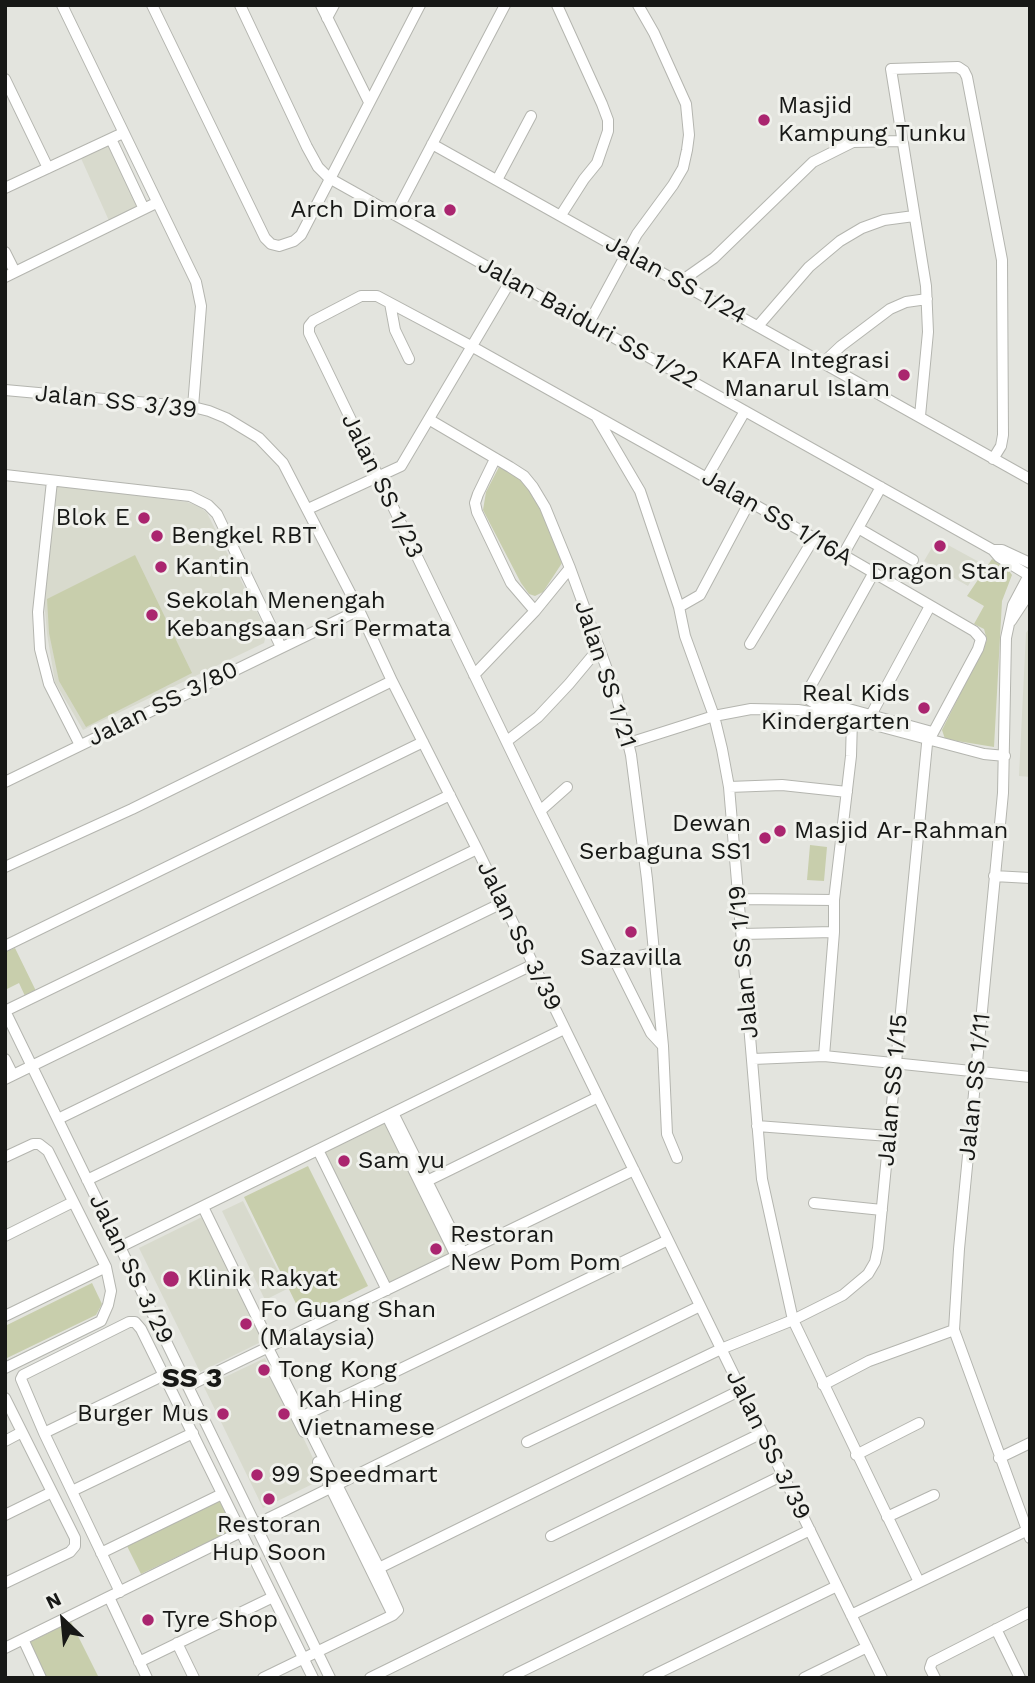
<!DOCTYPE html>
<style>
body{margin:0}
#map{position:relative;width:1035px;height:1683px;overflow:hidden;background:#e3e4de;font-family:"Work Sans",sans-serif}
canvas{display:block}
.frame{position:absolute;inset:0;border:7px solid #171816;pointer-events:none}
.north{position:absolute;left:28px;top:1585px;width:70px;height:70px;-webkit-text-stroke:5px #f0f1ec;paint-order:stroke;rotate:334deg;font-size:19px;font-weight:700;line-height:28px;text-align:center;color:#171816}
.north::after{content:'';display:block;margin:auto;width:24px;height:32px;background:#171816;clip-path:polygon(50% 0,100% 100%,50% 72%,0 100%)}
</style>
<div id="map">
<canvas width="1035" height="1683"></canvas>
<div class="frame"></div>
<div class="north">N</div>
</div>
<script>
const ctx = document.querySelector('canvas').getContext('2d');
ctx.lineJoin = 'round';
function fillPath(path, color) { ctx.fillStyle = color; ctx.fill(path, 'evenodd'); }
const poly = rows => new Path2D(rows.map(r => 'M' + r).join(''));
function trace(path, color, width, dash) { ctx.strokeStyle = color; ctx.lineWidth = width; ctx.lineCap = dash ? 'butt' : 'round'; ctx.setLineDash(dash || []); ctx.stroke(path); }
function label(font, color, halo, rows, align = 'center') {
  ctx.font = font + ' "Work Sans",sans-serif'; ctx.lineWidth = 6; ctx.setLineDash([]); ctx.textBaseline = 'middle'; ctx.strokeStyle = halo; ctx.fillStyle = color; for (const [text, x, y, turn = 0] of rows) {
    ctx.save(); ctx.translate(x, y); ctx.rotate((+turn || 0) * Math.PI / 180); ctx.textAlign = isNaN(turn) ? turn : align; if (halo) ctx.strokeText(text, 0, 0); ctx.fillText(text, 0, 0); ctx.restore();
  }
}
fillPath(poly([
 [110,142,140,208,110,223,80,156],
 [55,485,187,502,200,507,207,513,267,632,264,643,83,730,55,682,47,634,44,599],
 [937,539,981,563,968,586,924,561],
 [1030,627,1030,777,1019,776,1026,633],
 [385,1123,450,1255,387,1286,322,1154],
 [243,1201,287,1289,265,1300,222,1211],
 [204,1216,265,1340,200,1372,139,1248],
 [265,1358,323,1479,263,1508,204,1387]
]), '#d8dacd');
fillPath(poly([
 [500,465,520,476,541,507,562,563,543,592,535,596,529,594,521,583,483,510,486,492],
 [135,555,192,673,86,727,59,681,49,633,47,599],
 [992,559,1007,568,1012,575,1002,601,994,747,945,739,942,730,987,640,984,629,974,624,984,606,967,596],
 [810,845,827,847,824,881,807,880],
 [15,948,36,991,25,996,19,983,5,990,5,952],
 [308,1166,368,1286,303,1318,244,1197],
 [92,1283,102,1304,96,1315,5,1359,5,1326],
 [220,1498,235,1529,141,1574,126,1544],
 [71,1622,99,1678,43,1678,26,1644]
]), '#c8ceac');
const minor = poly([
 [62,5,196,282,201,306,193,407],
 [152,5,265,238,271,244,279,246,294,241,301,235,420,5],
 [240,5,307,147,318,167,329,178,993,550,999,557,1030,576],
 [321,5,369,102],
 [557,5,602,104,608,120,608,131,597,163,584,179,561,215],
 [327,18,334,5],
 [5,79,48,168],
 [111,139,144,209],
 [432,144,1030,479],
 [497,180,531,116],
 [5,188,123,133],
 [395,215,505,5],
 [5,252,15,272],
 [5,277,156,203],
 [680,282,714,258,813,162,853,142,902,141],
 [390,303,395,330,409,359],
 [589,323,637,234,673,185,683,168,687,150,689,135,686,104,654,33,638,5],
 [758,326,809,267,840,241,862,228,884,220,914,216],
 [824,362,841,346,890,309,906,302,927,299],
 [5,390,193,407,209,411,226,418,259,438,283,463,359,610,392,681,477,849,882,1678],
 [596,416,640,491,679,607,685,636,714,716,722,749,729,787,762,1179,793,1320,919,1582],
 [920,416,928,332,926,286,891,69,958,67,964,71,967,77,1002,260,1003,435,1001,446,993,459],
 [430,420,510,467,524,476,533,487,545,507,570,568,616,694,631,755,647,879,663,1046,667,1134,677,1158],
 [495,459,478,494,475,503,477,512,511,583,535,611],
 [5,475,190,496,208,505,217,514,281,647],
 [707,477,745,411],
 [52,481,38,612,40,649,49,684,80,745],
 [308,509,401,466,511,280],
 [858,528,913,560],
 [993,550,1002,550,1030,563],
 [843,555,881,487],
 [1030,573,1013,605,1006,638,1003,793,959,1249,954,1330,1030,1538],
 [873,574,809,689,808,699,816,704,845,708,932,732],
 [679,607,700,595,749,503],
 [1011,621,1030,592],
 [750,644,814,538],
 [474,675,535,611,570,568],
 [871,715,930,606],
 [507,741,538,717,569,684,599,648],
 [629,743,714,716,751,709,798,710,852,719,984,754,1005,756],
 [5,782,359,610],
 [729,787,782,785,847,792],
 [540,811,567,787],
 [5,867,132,809,392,681],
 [994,876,1030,878],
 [738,899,834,900],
 [742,934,834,932],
 [5,946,423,742],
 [615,961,654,953],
 [824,1056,834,932,834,900,851,756,852,719],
 [5,1059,13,1075],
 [753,1059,824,1056,1030,1077],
 [5,1079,477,849],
 [393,1113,463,1253],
 [387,1116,456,1256],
 [58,1119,502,903],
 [757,1126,889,1136],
 [318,1150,387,1290],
 [5,1157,33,1144,39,1144,48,1151,106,1267,111,1291,108,1305,101,1321,5,1368],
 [87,1180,532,965],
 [427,1181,598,1097],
 [814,1203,882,1210],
 [203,1207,271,1346],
 [5,1236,73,1202],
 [120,1247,564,1029],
 [5,1316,106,1267],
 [273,1371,304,1432],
 [823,1385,869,1361,954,1330],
 [188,1386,634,1170],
 [5,1398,75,1538,75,1546,70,1552,5,1583],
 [303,1416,668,1240],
 [44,1433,164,1375],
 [5,1441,22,1432],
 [527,1442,721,1349,793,1320,843,1295,868,1274,875,1262,878,1248,927,744,978,649,981,639,974,631,814,538,471,346,377,296,361,296,313,321,309,326,309,333,540,811,651,1033,663,1046],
 [856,1455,919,1423],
 [999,1458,1030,1443],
 [318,1462,393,1615],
 [72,1491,193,1433],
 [5,1515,52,1492],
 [887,1517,934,1495],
 [551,1536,762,1433],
 [101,1553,222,1494],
 [379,1568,741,1390],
 [120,1592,44,1433,21,1379,23,1375,129,1322,135,1322,141,1329,313,1678],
 [109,1597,147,1678],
 [851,1615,1030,1529],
 [996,1629,1020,1678],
 [23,1639,41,1678],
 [177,1643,194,1678],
 [5,1648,700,1306],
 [139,1662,273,1597],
 [263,1678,393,1615,398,1610,379,1568,268,1348],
 [330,1678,5,1011,450,795],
 [370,1678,783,1475],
 [508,1678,810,1530],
 [648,1678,837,1586],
 [804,1678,867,1647],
 [935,1678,930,1668,932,1662,1030,1612]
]);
trace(minor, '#b4b5af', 12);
trace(minor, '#fff', 10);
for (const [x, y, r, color] of [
 [764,120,7,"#aa256f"],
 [450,210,7,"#aa256f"],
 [904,375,7,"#aa256f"],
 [144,518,7,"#aa256f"],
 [157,536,7,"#aa256f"],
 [940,546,7,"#aa256f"],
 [161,567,7,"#aa256f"],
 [152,615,7,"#aa256f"],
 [924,708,7,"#aa256f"],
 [780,831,7,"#aa256f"],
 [765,838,7,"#aa256f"],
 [631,932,7,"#aa256f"],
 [344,1161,7,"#aa256f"],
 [436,1249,7,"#aa256f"],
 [171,1279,9,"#aa256f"],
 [246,1324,7,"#aa256f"],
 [264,1370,7,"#aa256f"],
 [223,1414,7,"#aa256f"],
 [284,1414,7,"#aa256f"],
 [257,1475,7,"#aa256f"],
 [269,1499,7,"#aa256f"],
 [148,1620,7,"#aa256f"]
]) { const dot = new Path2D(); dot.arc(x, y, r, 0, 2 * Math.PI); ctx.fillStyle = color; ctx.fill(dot); trace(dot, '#f0f1ec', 2.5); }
label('24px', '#171816', '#f0f1ec', [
 ["Masjid",778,106],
 ["Kampung Tunku",778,134],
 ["Arch Dimora",436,210,"right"],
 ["KAFA Integrasi",890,361,"right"],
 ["Manarul Islam",890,389,"right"],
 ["Blok E",130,518,"right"],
 ["Bengkel RBT",171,536],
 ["Kantin",175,567],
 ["Dragon Star",940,572,"center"],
 ["Sekolah Menengah",166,601],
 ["Kebangsaan Sri Permata",166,629],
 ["Real Kids",910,694,"right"],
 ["Kindergarten",910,722,"right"],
 ["Dewan",751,824,"right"],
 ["Serbaguna SS1",751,852,"right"],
 ["Masjid Ar-Rahman",794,831],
 ["Sazavilla",631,958,"center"],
 ["Sam yu",358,1161],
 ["Restoran",450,1235],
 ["New Pom Pom",450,1263],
 ["Klinik Rakyat",187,1279],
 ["Fo Guang Shan",260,1310],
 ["(Malaysia)",260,1338],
 ["Tong Kong",278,1370],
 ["Kah Hing",298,1400],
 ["Vietnamese",298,1428],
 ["Burger Mus",209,1414,"right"],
 ["99 Speedmart",271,1475],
 ["Restoran",269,1525,"center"],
 ["Hup Soon",269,1553,"center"],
 ["Tyre Shop",162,1620]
], 'left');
label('24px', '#171816', '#f0f1ec', [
 ["Jalan SS 1/24",676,280,29],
 ["Jalan Baiduri SS 1/22",588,323,29],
 ["Jalan SS 3/39",116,402,6],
 ["Jalan SS 1/23",382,486,64],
 ["Jalan SS 1/16A",777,518,30],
 ["Jalan SS 1/21",605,674,72],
 ["Jalan SS 3/80",163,704,-26],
 ["Jalan SS 3/39",519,936,64],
 ["Jalan SS 1/19",744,962,-95],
 ["Jalan SS 1/11",975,1087,-84],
 ["Jalan SS 1/15",893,1090,-85],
 ["Jalan SS 3/29",131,1269,64],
 ["Jalan SS 3/39",768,1445,64]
]);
label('bold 28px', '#171816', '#f0f1ec', [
 ["SS 3",192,1379]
]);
</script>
